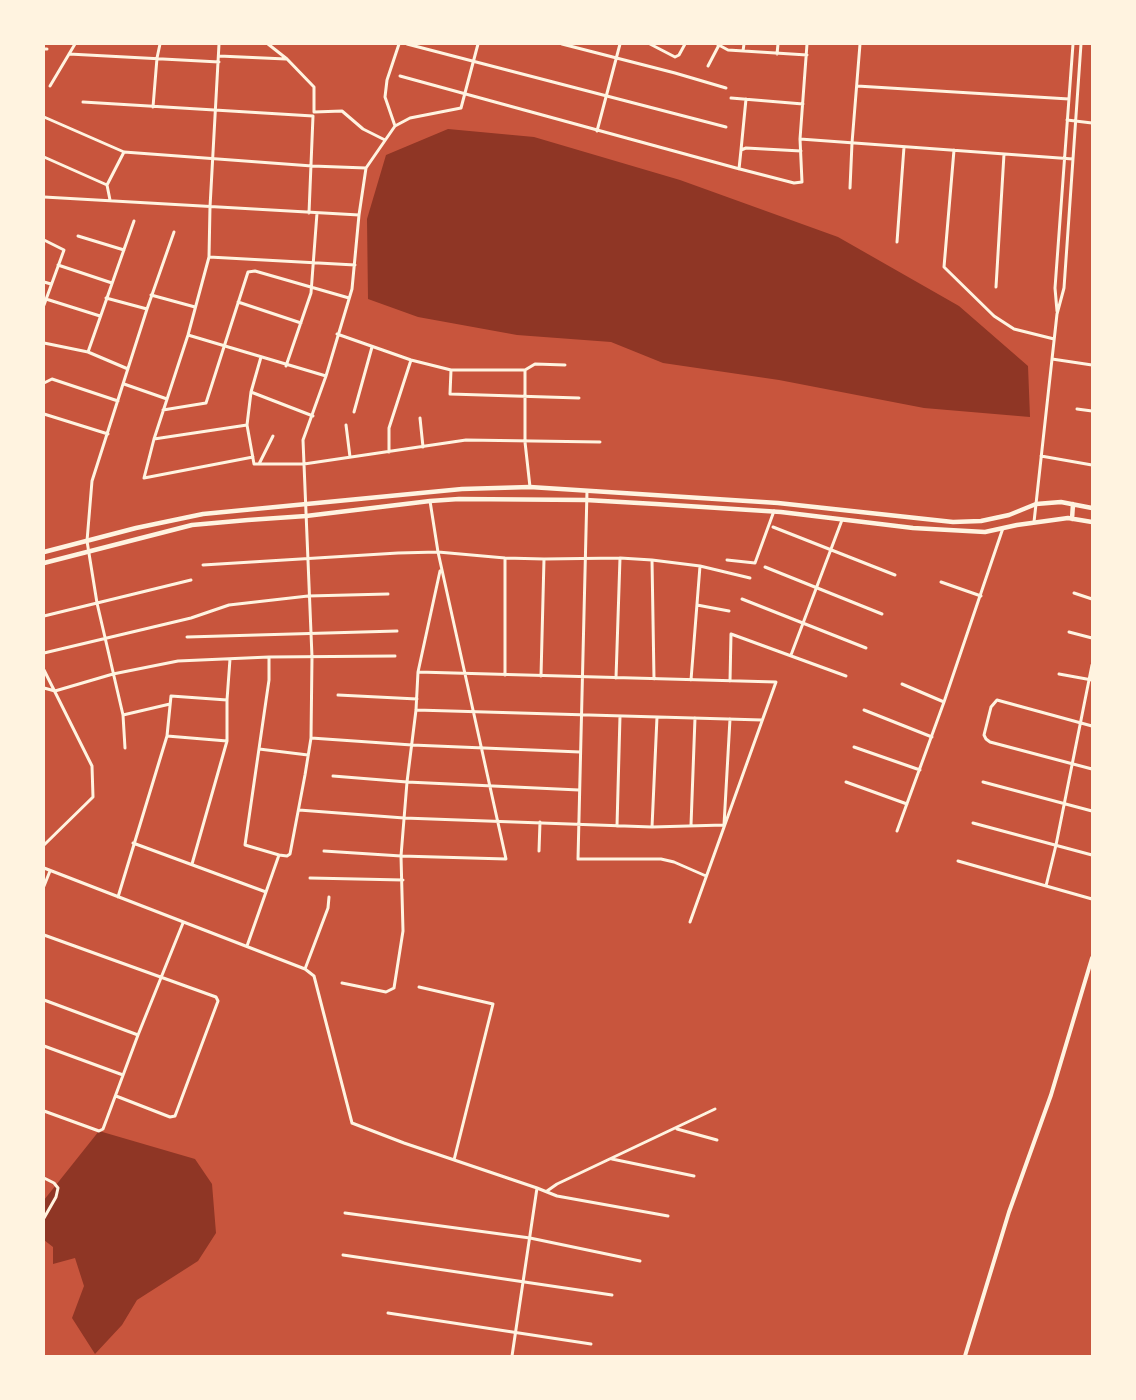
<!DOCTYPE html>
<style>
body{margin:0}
#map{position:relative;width:1136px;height:1400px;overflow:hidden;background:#c8553d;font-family:Mulish,sans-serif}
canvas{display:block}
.frame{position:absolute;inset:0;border:45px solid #fff3e0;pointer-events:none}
</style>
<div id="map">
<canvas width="1136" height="1400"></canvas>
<div class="frame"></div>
</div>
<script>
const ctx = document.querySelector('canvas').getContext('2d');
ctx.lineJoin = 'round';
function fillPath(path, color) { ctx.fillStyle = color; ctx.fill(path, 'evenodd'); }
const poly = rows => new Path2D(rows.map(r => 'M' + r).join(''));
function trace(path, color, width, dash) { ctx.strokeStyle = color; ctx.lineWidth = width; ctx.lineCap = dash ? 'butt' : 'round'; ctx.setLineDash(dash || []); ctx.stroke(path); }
fillPath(poly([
 [448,129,534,137,680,180,838,237,959,306,1028,366,1030,417,924,408,779,380,663,363,611,342,517,335,418,317,368,299,367,219,386,155],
 [99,1131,195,1159,212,1184,216,1233,198,1261,137,1300,122,1325,95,1354,72,1318,84,1286,75,1258,53,1264,53,1247,44,1240,44,1200]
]), '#8f3625');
trace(poly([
 [219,44,210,207,209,257,188,335,154,439,144,478,253,457],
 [268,44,287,59,314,87,314,112,342,111,363,129,385,140],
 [407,44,726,127],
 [562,44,675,73,726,88],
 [650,44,675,57,679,55,685,44],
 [717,44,728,50,807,55],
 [44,49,47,49],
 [743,51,744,44],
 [69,54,219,62],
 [777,54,778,44],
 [219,56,286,59],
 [708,66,719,45],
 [400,76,736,168,794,183,802,182,800,139,807,44],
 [50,86,75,44],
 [857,86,1069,99],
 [731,98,803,104],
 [83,102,313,116],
 [153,107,157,58,160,44],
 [44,117,124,152,312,166,366,168],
 [1067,120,1092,123],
 [395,126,385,97,387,80,399,44],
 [597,131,620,44],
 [800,139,1073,159],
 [741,150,746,99],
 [954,150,944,267,994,316,1014,329,1054,339],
 [44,157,107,185],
 [739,169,741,150,746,148,801,151],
 [850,188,852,143,860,44],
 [44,197,359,215],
 [110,200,107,185,124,152],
 [309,213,313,116],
 [78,236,124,250],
 [44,240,64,250,44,305],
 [897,242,904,147],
 [209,257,355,265],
 [58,265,112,283],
 [44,282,51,284],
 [996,287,1004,154],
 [151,295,195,307],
 [106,298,147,309],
 [46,299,100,316],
 [238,302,301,323],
 [1057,311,1055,288,1073,44],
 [337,334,411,360,451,370,525,370,535,364,565,365],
 [188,335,326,376],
 [44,343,88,352,128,369],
 [88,352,134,221],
 [261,357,251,392,247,425,254,464,304,464,466,440,600,442],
 [1052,359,1092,365],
 [286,366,311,293,317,213],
 [451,370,450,394,579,398],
 [525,370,525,442,530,487],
 [44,383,52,379,118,401],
 [124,384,167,399],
 [251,392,313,416],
 [1077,409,1092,411],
 [163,410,206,403,248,272,255,271,349,298],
 [354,412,372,347],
 [44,414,108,434],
 [420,418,423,447],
 [346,425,350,457],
 [154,439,247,425],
 [389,452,389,428,411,360],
 [1041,456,1092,465],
 [259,464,273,436],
 [587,491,578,859,661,859,674,862,706,876],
 [1034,522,1057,314,1064,288,1081,44],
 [773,527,895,575],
 [652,560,654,679],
 [727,560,755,563,774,511],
 [203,565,398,553,438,552,505,558,544,559,620,558,652,560,700,566,750,578],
 [765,567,882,614],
 [941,582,981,596],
 [1074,593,1092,599],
 [742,599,866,648],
 [697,605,729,611],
 [44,616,191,580],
 [1069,632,1092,638],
 [187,637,397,631],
 [44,653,191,618,229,605,308,596,388,594],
 [791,655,842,520],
 [269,657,269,680,245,845,279,855],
 [44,670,92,766,93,797,44,845],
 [418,672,776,682,690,922],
 [1059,674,1092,680],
 [505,675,505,558],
 [541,676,544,559],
 [616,678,620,558],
 [691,680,700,566],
 [730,681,731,634,846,676],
 [902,684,944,702],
 [44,688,55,691,113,674,178,661,269,657,395,656],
 [338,695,417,699],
 [416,710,762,720],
 [864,710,932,737],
 [123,715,170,704],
 [1092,726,997,700,991,707,984,735,986,739,990,742,1092,769],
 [167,736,227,741],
 [311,738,412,745,580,752],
 [854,747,920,770],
 [125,748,123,715,97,603,87,541,92,481,147,309,174,232],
 [259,749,308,755],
 [333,776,407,782,579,790],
 [846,782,907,804],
 [983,782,1092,811],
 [299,810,404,818,652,827,724,825,730,719],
 [973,823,1092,855],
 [691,825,695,718],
 [617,826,620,716],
 [652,827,657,717],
 [897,831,944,702,1003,528],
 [133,843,266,892],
 [324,851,401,856,506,859,438,552,430,501],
 [539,851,540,822],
 [958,861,1092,899],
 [192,864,227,741,227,700,230,659],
 [44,868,305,969,314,976,352,1123,404,1143,537,1188,557,1196,668,1216],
 [310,878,403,880],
 [44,886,50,871],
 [1046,886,1056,845,1092,665],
 [118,897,167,736,171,696,227,700],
 [44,935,216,997,218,1001,175,1116,170,1117,116,1096],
 [247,946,279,855,287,856,290,854,305,775,311,738,312,657,303,440,326,376,352,289,359,215,366,168,395,126,410,118,461,108,478,44],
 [305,969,328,908,329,897],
 [342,983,386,992,394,988,403,931,401,856,407,782,416,710,418,672,440,571],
 [419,987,493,1004,454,1160],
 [44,1000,138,1035],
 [44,1046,123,1075],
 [44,1111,99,1131,103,1129,138,1035,183,923],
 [677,1129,717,1140],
 [612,1159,694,1176],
 [44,1178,54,1183,58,1188,56,1197,44,1218],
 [547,1191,557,1184,715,1109],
 [345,1213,530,1238,640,1261],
 [343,1255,612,1295],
 [388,1313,591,1344],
 [512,1356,537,1188]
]), '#fff3e0', 3);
trace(poly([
 [965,1356,1009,1212,1051,1095,1092,958]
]), '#fff3e0', 4);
trace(poly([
 [1072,519,1073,504],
 [44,552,136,528,203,514,462,489,530,487,778,503,953,522,981,521,1009,515,1036,504,1061,502,1092,508],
 [44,563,192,525,248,520,306,516,430,501,459,499,586,500,656,504,781,512,913,528,985,532,1017,525,1068,518,1092,522]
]), '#fff3e0', 4.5);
</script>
